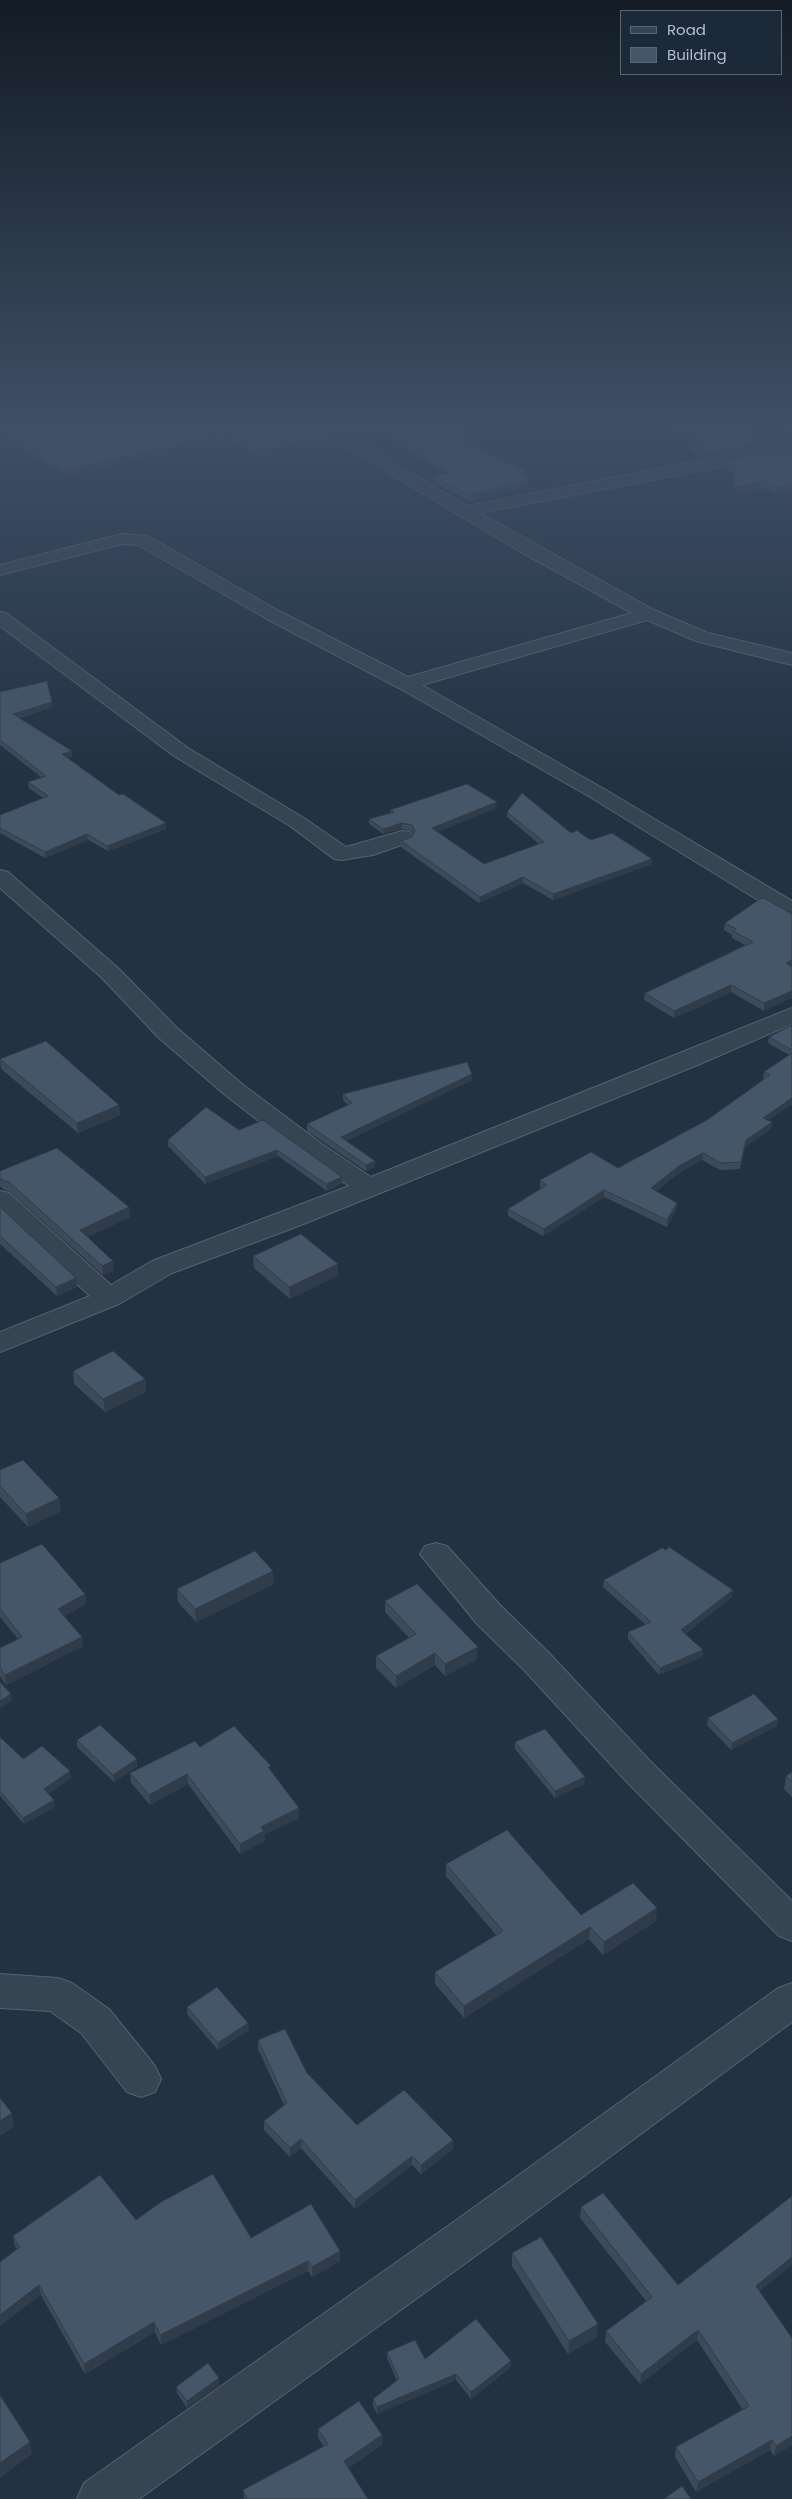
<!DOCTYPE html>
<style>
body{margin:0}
#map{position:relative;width:792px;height:2499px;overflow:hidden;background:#233243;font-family:Poppins,sans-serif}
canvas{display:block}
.legend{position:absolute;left:620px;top:10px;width:162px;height:65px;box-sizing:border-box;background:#1c2938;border:1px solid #596573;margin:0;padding:6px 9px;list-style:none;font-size:15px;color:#b4bfcc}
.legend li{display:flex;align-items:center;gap:10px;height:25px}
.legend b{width:25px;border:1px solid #596573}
</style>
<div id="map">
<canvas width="792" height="2499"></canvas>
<ul class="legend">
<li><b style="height:6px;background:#374452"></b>Road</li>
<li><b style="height:14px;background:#465669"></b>Building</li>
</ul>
</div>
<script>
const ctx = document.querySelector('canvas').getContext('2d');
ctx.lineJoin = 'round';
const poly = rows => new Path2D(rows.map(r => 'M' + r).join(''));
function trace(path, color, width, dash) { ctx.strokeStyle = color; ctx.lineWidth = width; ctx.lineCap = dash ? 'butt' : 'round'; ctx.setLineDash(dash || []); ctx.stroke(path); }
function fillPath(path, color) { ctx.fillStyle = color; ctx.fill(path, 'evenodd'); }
const minor = poly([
 [312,425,330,425,467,506,792,443,792,453,480,513,654,610,708,633,792,653,792,665,696,641,647,620,422,685,604,789,792,901,792,918,784,916,590,797,399,688,267,619,138,545,122,544,0,575,0,565,122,534,148,536,279,611,408,677,632,613,519,551,314,428,312,425],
 [780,425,792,425,792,432,782,428,780,425],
 [0,612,6,613,188,748,304,818,346,847,402,831,410,832,413,837,410,842,373,855,342,860,334,859,290,826,174,756,0,626,0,612],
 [0,870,8,872,118,968,177,1028,242,1084,322,1144,371,1177,792,1008,792,1024,700,1064,296,1227,172,1273,119,1304,0,1352,0,1332,90,1296,0,1213,0,1191,9,1193,111,1285,152,1261,349,1186,304,1156,224,1094,159,1038,102,978,0,888,0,870],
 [436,1543,447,1546,501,1606,549,1653,650,1761,792,1901,792,1941,779,1936,626,1781,525,1671,477,1624,420,1554,425,1546,436,1543],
 [0,1974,58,1978,72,1983,109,2009,155,2066,161,2079,155,2092,141,2097,127,2092,81,2033,50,2011,0,2008,0,1974],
 [792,1983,792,2022,492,2244,139,2499,77,2499,84,2483,462,2216,778,1988,792,1983]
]);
trace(minor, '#55626f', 2);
fillPath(minor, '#374452');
fillPath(poly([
 [0,425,333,436,333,442,260,456,231,441,220,443,217,441,66,476,24,449,15,450,0,437],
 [333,425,457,425,476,438,475,443,469,444,527,472,526,478,529,480,529,485,470,501,433,482,433,476,447,473,379,432,354,437],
 [662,425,743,425,759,448,704,458,691,451,691,446,701,444],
 [792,455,792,490,777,494,761,488,735,494,735,474,723,468,724,461,767,459],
 [0,692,53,707,19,718,72,751,72,756,67,758,119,795,166,823,166,829,108,851,88,840,45,858,0,833,0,815,43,798,29,788,28,782,42,778,0,745],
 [496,808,437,832,484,864,539,844,507,817,507,812,571,833,580,833,591,840,652,864,553,900,523,883,479,903,401,847,401,841,412,837,413,834,412,831,401,829,383,834,369,824,369,819,390,813,390,810],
 [792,914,764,1011,731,992,674,1018,644,1000,645,993,745,945,732,938,732,935,724,930,725,923],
 [792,1025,792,1104,768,1120,772,1122,771,1129,745,1147,740,1169,720,1170,702,1160,679,1173,656,1191,677,1203,676,1210,667,1227,604,1197,543,1236,508,1216,508,1209,541,1188,540,1187,540,1180,618,1168,707,1120,764,1080,763,1079,764,1072,789,1055,768,1043,769,1037],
 [0,1059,119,1105,120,1115,78,1133,1,1069],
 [472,1074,472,1080,346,1141,375,1161,375,1167,366,1171,307,1131,307,1124,348,1105,343,1100,343,1094],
 [239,1130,342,1177,342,1183,327,1191,278,1156,205,1184,168,1146,168,1140],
 [0,1171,129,1207,130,1217,87,1237,114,1270,103,1275,10,1192,4,1190,0,1186],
 [0,1207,76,1278,77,1287,57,1296,0,1244],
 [253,1256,338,1275,290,1299,254,1268],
 [73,1371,145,1379,146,1392,105,1412,74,1384],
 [0,1470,59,1498,61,1511,28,1527,0,1497],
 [0,1563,85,1594,86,1604,64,1616,82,1637,83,1646,6,1685,0,1676,0,1648,18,1639,0,1617],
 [604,1580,732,1597,685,1634,703,1650,702,1657,659,1675,628,1639,628,1632,646,1625,603,1587],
 [274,1584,196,1622,178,1602,177,1589],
 [385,1601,477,1659,445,1676,435,1665,396,1688,376,1668,376,1656,409,1638,385,1612],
 [708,1718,778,1719,777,1726,731,1750,707,1725],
 [0,1737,23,1759,71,1778,48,1794,55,1807,24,1824,0,1796],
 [77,1740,137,1766,114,1782,77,1747],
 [515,1742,584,1784,555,1798,515,1749],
 [200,1747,271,1772,299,1808,299,1818,264,1835,265,1841,240,1854,188,1784,150,1805,131,1783,130,1773],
 [792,1772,792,1797,784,1789,786,1776],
 [446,1864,581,1915,656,1921,603,1955,589,1939,464,2018,435,1984,435,1972,496,1935,446,1876],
 [187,2007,248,2023,249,2030,218,2050,187,2014],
 [258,2040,307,2073,357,2125,453,2149,421,2174,412,2165,355,2209,301,2148,290,2157,264,2130,264,2121,284,2105,258,2049],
 [581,2207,678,2285,760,2291,792,2445,774,2456,770,2450,696,2492,675,2457,676,2447,743,2410,697,2340,640,2384,605,2342,606,2331,646,2301,580,2218],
 [136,2220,340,2251,340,2261,312,2277,308,2271,161,2345,155,2332,85,2374,41,2295,15,2246,13,2236],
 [512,2253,597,2337,568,2354,512,2266],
 [387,2352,425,2359,511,2361,510,2368,471,2399,456,2380,377,2414,373,2406,373,2399,397,2381,387,2358],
 [219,2378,219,2385,187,2408,177,2393,176,2387],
 [318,2429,383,2444,348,2468,368,2499,244,2499,243,2490,324,2447,318,2438]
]), '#3c4a5a');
fillPath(poly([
 [379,427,379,432,354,437,354,432],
 [231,435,231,441,220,443,220,438],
 [216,436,217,441,66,476,65,470],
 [333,436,333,442,260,456,260,450],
 [476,438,475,443,460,445,461,440],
 [759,442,759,448,704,458,705,453],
 [23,443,24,449,15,450,14,445],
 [527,472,527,478,520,480,520,474],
 [529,480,529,485,470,501,470,495],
 [761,481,761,488,735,494,735,487],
 [792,484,792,490,777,494,778,487],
 [52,702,53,707,13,719,13,714],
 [72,751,72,756,62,760,62,754],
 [497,802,496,808,432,834,432,828],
 [166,823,166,829,108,851,107,846],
 [402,823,401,829,383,834,383,829],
 [87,834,88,840,45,858,45,852],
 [652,859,652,864,553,900,553,894],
 [523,877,523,883,479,903,480,897],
 [792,960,792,967,786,963],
 [731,985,731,992,674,1018,674,1011],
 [792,991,792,998,764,1011,764,1003],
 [472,1074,472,1080,341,1143,341,1137],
 [792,1098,792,1104,762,1125,763,1118],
 [119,1105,120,1115,78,1133,77,1123],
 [772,1122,771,1129,745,1147,740,1169,741,1162,746,1140],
 [277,1150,278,1156,205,1184,205,1177],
 [703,1153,702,1160,679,1173,651,1195,651,1188,679,1166],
 [375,1161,375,1167,366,1171,366,1165],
 [342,1177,342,1183,327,1191,326,1184],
 [604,1190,604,1197,543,1236,544,1229],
 [677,1203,676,1210,667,1227,667,1220],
 [129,1207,130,1217,81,1240,80,1230],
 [113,1261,114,1270,103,1275,102,1266],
 [338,1264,338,1275,290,1299,289,1287],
 [76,1278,77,1287,57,1296,56,1287],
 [145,1379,146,1392,105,1412,103,1399],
 [59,1498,61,1511,28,1527,26,1514],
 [273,1571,274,1584,196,1622,195,1609],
 [733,1590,732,1597,680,1637,681,1630],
 [85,1594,86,1604,60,1618,58,1609],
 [82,1637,83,1646,6,1685,5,1675],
 [478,1647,477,1659,445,1676,445,1664],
 [703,1650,702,1657,659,1675,660,1668],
 [435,1653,435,1665,396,1688,396,1676],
 [11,1694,12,1701,0,1708,0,1701],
 [778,1719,777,1726,731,1750,732,1743],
 [137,1759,137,1766,114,1782,113,1775],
 [70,1771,71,1778,45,1796,44,1789],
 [187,1774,188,1784,150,1805,149,1795],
 [585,1777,584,1784,555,1798,555,1791],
 [54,1800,55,1807,24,1824,23,1818],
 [299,1808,299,1818,264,1835,265,1841,240,1854,240,1844,261,1827],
 [657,1908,656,1921,603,1955,604,1942],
 [590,1927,589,1939,464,2018,464,2006],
 [248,2023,249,2030,218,2050,218,2043],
 [12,2113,14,2127,0,2136,0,2121],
 [301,2139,301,2148,290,2157,290,2148],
 [453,2140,453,2149,421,2174,421,2165],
 [412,2156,412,2165,355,2209,355,2200],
 [340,2251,340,2261,312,2277,312,2267],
 [792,2257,792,2265,754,2296,756,2286],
 [308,2261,308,2271,161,2345,160,2335],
 [39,2285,41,2295,0,2326,0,2315],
 [154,2322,155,2332,85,2374,84,2364],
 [598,2324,597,2337,568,2354,569,2341],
 [698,2330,697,2340,640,2384,641,2374],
 [511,2361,510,2368,471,2399,471,2392],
 [456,2374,456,2380,377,2414,377,2407],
 [219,2378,219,2385,187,2408,187,2401],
 [382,2435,383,2444,344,2470,344,2461],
 [792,2436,792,2445,774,2456,776,2446],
 [772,2440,770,2450,696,2492,698,2482],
 [30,2442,32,2454,0,2478,0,2463]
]), '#313c4a');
const building = poly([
 [0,425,314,425,333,436,260,450,231,435,220,438,216,436,65,470,23,443,14,445,0,432,0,425],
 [342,425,457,425,476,438,461,440,527,472,520,474,529,480,470,495,433,476,454,472,379,427,354,432,342,425],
 [673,425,743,425,756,435,759,442,705,453,691,446,709,443,673,425],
 [765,454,767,459,792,455,792,484,778,487,761,481,735,487,735,467,724,461,765,454],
 [47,681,52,702,13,714,72,751,62,754,119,795,123,794,166,823,107,846,87,834,45,852,0,828,0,815,48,796,28,782,46,776,0,740,0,692,47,681],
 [467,784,497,802,432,828,484,864,544,842,507,812,522,793,571,833,578,830,580,833,591,840,612,833,652,859,553,894,523,877,480,897,401,841,412,837,415,830,412,825,402,823,383,829,369,819,394,812,390,810,467,784],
 [764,898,792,914,792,960,786,963,792,967,792,991,764,1003,731,985,674,1011,645,993,753,942,733,931,736,929,725,923,760,899,764,898],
 [792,1025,792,1050,769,1037,792,1025],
 [46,1041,119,1105,77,1123,0,1059,46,1041],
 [792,1053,792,1098,763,1118,772,1122,746,1140,741,1162,721,1163,703,1153,679,1166,651,1188,677,1203,667,1220,604,1190,544,1229,508,1209,547,1185,540,1180,591,1152,618,1168,707,1120,770,1075,764,1072,792,1053],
 [467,1062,472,1074,341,1137,375,1161,366,1165,307,1124,352,1103,343,1094,467,1062],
 [206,1107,239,1130,263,1120,342,1177,326,1184,277,1150,205,1177,168,1140,206,1107],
 [57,1148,129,1207,80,1230,113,1261,102,1266,9,1182,2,1180,0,1178,0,1171,57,1148],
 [0,1207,76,1278,56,1287,0,1236,0,1207],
 [301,1234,338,1264,289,1287,253,1256,301,1234],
 [113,1351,145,1379,103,1399,73,1371,113,1351],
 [23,1460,59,1498,26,1514,0,1486,0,1470,23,1460],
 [42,1544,85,1594,58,1609,82,1637,5,1675,0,1668,0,1648,22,1637,0,1609,0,1563,42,1544],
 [669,1547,733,1590,681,1630,703,1650,660,1668,628,1632,651,1622,604,1580,662,1548,666,1550,669,1547],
 [255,1551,273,1571,195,1609,177,1589,255,1551],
 [417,1584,478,1647,445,1664,435,1653,396,1676,376,1656,416,1634,385,1601,417,1584],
 [0,1682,11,1694,0,1701,0,1682],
 [754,1694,778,1719,732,1743,708,1718,754,1694],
 [100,1725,137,1759,113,1775,77,1740,100,1725],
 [234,1726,271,1766,268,1767,299,1808,261,1827,264,1831,240,1844,187,1774,149,1795,130,1773,195,1741,200,1747,234,1726],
 [545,1729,585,1777,555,1791,515,1742,545,1729],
 [0,1737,23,1759,42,1746,70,1771,44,1789,54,1800,23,1818,0,1791,0,1737],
 [792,1772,792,1782,786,1776,792,1772],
 [507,1830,581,1915,633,1883,657,1908,604,1942,590,1927,464,2006,435,1972,503,1931,446,1864,507,1830],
 [217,1987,248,2023,218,2043,187,2007,217,1987],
 [285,2029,307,2073,357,2125,404,2090,453,2140,421,2165,412,2156,355,2200,301,2139,290,2148,264,2121,287,2103,258,2040,285,2029],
 [0,2098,12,2113,0,2121,0,2098],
 [213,2174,251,2238,311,2204,340,2251,312,2267,308,2261,160,2335,154,2322,84,2364,39,2285,0,2315,0,2262,20,2247,13,2236,100,2175,136,2220,161,2202,213,2174],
 [603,2193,678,2285,792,2196,792,2257,756,2286,792,2338,792,2436,776,2446,772,2440,698,2482,676,2447,749,2406,698,2330,641,2374,606,2331,652,2297,581,2207,603,2193],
 [541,2237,598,2324,569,2341,512,2253,541,2237],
 [476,2319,511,2361,471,2392,456,2374,377,2407,373,2399,399,2379,387,2352,415,2340,425,2359,476,2319],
 [208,2363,219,2378,187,2401,176,2387,208,2363],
 [0,2395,30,2442,0,2463,0,2395],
 [359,2401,382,2435,344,2461,368,2499,247,2499,243,2490,328,2444,318,2429,359,2401],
 [682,2486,691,2499,664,2499,682,2486]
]);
fillPath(building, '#465669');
trace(building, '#313c4a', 1);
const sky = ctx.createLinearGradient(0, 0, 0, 775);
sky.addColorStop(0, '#131c25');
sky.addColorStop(0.55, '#3f4f66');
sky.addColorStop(1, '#3f4f6600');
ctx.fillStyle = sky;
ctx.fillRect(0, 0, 792, 775);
</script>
